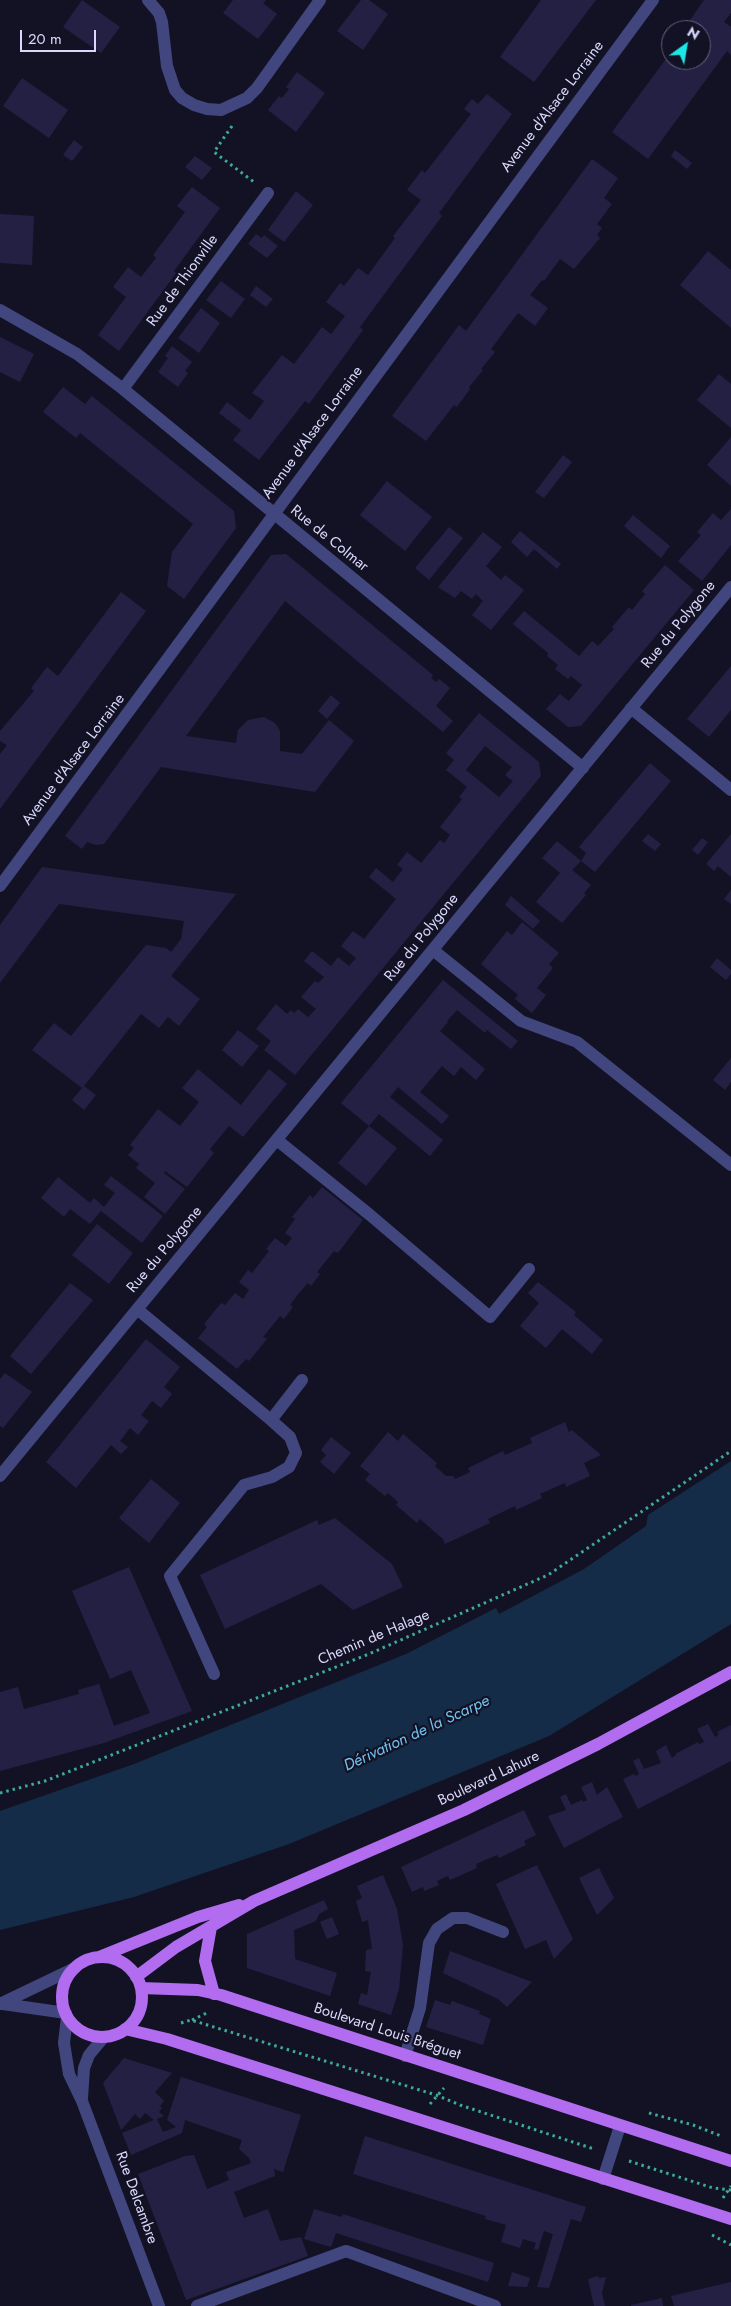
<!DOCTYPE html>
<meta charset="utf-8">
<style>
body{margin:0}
#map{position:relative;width:731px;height:2306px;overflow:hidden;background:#131225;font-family:Jost,sans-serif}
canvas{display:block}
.north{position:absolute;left:661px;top:20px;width:50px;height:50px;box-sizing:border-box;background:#131225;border:1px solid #63627b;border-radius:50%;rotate:32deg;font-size:14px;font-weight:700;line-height:20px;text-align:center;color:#dad9fb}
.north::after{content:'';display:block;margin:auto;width:18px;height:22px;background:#1ae7e6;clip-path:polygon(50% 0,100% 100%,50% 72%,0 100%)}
.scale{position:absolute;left:20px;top:30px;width:76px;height:22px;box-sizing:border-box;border:2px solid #dad9fb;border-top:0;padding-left:6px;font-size:15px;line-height:18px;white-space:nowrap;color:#dad9fb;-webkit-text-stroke:4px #131225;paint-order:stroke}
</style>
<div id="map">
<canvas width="731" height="2306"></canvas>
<div class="north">N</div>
<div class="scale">20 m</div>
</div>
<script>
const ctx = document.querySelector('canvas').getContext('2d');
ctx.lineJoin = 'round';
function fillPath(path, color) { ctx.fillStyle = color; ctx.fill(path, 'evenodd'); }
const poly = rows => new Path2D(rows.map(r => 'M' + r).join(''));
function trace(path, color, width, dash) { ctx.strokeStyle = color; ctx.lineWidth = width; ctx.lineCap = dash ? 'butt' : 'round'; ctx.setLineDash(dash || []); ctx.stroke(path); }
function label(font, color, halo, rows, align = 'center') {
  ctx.font = font + ' Jost,sans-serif'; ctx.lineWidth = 4.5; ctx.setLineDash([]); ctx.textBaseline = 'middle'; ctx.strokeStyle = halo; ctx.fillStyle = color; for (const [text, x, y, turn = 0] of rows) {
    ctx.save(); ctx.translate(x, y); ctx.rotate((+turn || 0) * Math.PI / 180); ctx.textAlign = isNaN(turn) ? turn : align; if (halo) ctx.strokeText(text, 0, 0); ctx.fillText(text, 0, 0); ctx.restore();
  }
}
fillPath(poly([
 [731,1461,731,1624,549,1736,289,1844,134,1897,0,1930,0,1811,134,1764,406,1654,496,1608,499,1614,584,1569,646,1526,648,1515]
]), '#142c47');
fillPath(poly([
 [82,0,120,27,101,53,63,27],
 [233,0,266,0,263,3,277,14,258,39,223,13],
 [361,0,369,0,388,14,363,50,337,31],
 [541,0,596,0,534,82,500,57],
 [704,0,731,0,731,13,724,22,731,27,731,55,727,51,648,159,612,132,671,52,671,60,701,60,701,30,687,30,691,25,688,23],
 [297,72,325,93,296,132,268,110,279,96,282,98,289,89,286,87],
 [22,78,68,110,49,138,3,106],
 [487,94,512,114,439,213,442,216,360,327,363,330,337,366,309,404,305,401,259,460,233,440,241,430,219,413,227,402,250,420,264,401,252,393,282,355,294,364,322,327,331,334,345,316,326,302,340,283,344,286,358,268,368,275,395,238,393,236,421,200,407,190,422,170,425,173,471,114,464,109,472,99,478,104],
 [74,140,83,147,72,161,63,155],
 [675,150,692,163,687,169,671,156],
 [195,156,212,168,202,180,185,167],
 [592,159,618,178,604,198,612,204,597,224,602,228,597,235,600,238,574,269,560,259,544,281,542,280,530,295,548,308,535,326,518,313,491,349,495,352,481,369,483,370,469,387,470,389,457,407,454,405,426,441,392,416,459,325,466,331],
 [192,187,220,208,174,271,176,273,119,351,98,335,126,297,113,287,128,267,141,277,156,258,153,255,185,212,177,206],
 [296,191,313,205,284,242,268,230],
 [0,214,34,216,32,265,0,263],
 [256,234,262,238,264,235,278,246,267,258,248,244],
 [708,251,731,270,731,328,680,285],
 [221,281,245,299,231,318,206,300],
 [256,286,273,299,266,307,250,295],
 [201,308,220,323,199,353,178,338],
 [0,337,34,354,20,382,0,372],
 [172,346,192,362,185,371,188,373,178,387,158,372,168,358,165,356],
 [719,374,731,384,731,428,697,400],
 [63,387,85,404,92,396,234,511,236,528,184,599,167,586,172,552,193,524,80,433,76,438,43,412],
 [731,437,731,486,707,465],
 [563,455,572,462,544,498,535,492],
 [387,481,432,517,405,551,360,515],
 [731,509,731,545,702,581,678,561,701,535,697,532,713,513,721,520],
 [633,515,670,546,661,558,624,526],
 [449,527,463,538,429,580,415,568],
 [520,531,561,564,557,569,534,549,527,557,511,542],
 [483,532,502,547,486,566,501,580,505,575,524,590,491,630,472,615,483,601,476,594,472,599,461,591,455,598,438,587],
 [286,554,433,675,431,678,436,682,439,679,450,688,436,706,453,721,443,732,285,601,186,736,236,743,238,730,248,720,264,717,275,723,280,731,280,751,302,754,329,720,354,741,315,792,161,767,104,844,96,845,87,842,82,849,65,836,271,555],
 [665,565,694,590,581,726,568,727,546,709,560,694,569,701,582,685,571,676,568,679,555,669,558,665,547,656,548,653,513,624,524,611,579,656,592,641,598,646,614,629,612,627,629,607,632,610,645,594,642,591],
 [121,592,146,611,0,809,0,754,7,745,0,741,0,731,34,691,31,688,47,667,58,676],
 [731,666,731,710,709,737,687,719],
 [331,695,340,703,327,719,318,711],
 [479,713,539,762,541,776,295,1075,264,1050,271,1041,256,1029,276,1004,287,1014,291,1010,294,1013,298,1009,308,1017,316,1009,301,997,315,981,318,983,324,977,304,961,312,951,331,966,338,957,349,966,356,958,341,946,353,931,364,939,396,899,369,877,376,868,393,882,403,869,397,865,407,852,421,863,440,840,444,843,450,835,440,827,462,799,459,797,467,787,446,770,454,760,446,753],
 [485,746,512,767,505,775,513,781,499,797,466,770],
 [650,763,671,781,595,872,581,861,586,853,579,847],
 [648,834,661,844,655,851,642,841],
 [731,834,731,877,718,866,714,871,706,864],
 [702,838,708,842,698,855,692,850],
 [557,841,581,861,572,870,591,885,584,893,586,895,562,923,536,902,560,873,542,858],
 [42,867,236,894,171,976,200,999,179,1026,168,1017,159,1028,141,1014,84,1086,96,1095,84,1110,72,1100,82,1088,32,1050,54,1023,71,1036,146,945,166,948,171,952,181,939,184,921,59,904,0,983,0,925],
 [731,890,731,904,724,899],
 [511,896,540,921,533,929,505,905],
 [522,922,559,953,549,964,553,968,537,988,546,995,532,1013,515,999,518,995,481,964,507,931,512,935],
 [717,958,731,970,731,974,726,980,710,967],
 [443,980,518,1041,511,1049,487,1030,485,1033,457,1010,447,1021,448,1022,440,1031,485,1069,476,1080,461,1067,454,1076,442,1066,420,1092,449,1116,442,1124,398,1087,390,1097,443,1140,430,1156,379,1114,369,1126,341,1103],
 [238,1030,259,1046,242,1067,222,1050],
 [731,1058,731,1082,725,1090,713,1080],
 [198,1069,241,1105,269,1069,287,1084,243,1137,229,1126,210,1149,214,1153,187,1187,165,1171,164,1173,185,1189,165,1214,144,1197,155,1183,136,1168,139,1164,128,1155,134,1148,130,1145,158,1109,180,1126,199,1102,182,1088],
 [369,1126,397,1148,366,1186,338,1163],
 [111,1176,163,1216,142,1243,101,1211,90,1224,70,1209,64,1217,41,1198,58,1177,90,1203,94,1198,104,1207,115,1193,104,1185],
 [322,1187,363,1220,338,1253,334,1251,317,1272,320,1274,311,1286,308,1283,299,1293,290,1305,293,1307,284,1319,280,1316,263,1337,267,1339,249,1361,246,1359,237,1369,198,1338,207,1327,204,1324,221,1303,225,1305,235,1293,243,1299,249,1290,239,1282,248,1270,252,1273,269,1251,266,1249,275,1238,286,1246,292,1238,285,1233,295,1219,292,1217,310,1195,313,1198],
 [97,1224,133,1253,109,1284,72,1255],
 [538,1282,576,1312,574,1315,603,1340,592,1354,562,1329,546,1348,520,1326,539,1303,528,1293],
 [70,1283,93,1300,31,1374,10,1356],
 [146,1339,180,1367,164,1387,172,1394,161,1408,152,1401,141,1415,149,1421,138,1435,130,1428,120,1441,128,1447,121,1454,111,1445,76,1488,46,1462],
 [5,1373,32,1392,3,1428,0,1426,0,1379],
 [565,1422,569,1432,572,1430,601,1455,584,1463,590,1476,566,1487,565,1483,540,1494,542,1498,516,1510,515,1506,488,1519,490,1523,445,1544,443,1539,420,1519,417,1523,396,1505,398,1502,388,1493,385,1496,365,1480,370,1474,360,1466,388,1432,398,1441,403,1434,437,1463,435,1466,446,1476,453,1476,455,1479,470,1472,468,1468,503,1451,505,1455,532,1443,530,1438],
 [331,1437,351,1453,334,1474,320,1462,326,1455,321,1450],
 [151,1479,180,1503,149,1543,119,1518],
 [335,1518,392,1564,403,1587,353,1610,321,1584,225,1629,200,1575,317,1520,319,1525],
 [129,1567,192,1711,104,1743,0,1771,0,1692,18,1687,24,1709,79,1694,78,1690,99,1684,114,1726,150,1713,131,1670,110,1679,72,1591],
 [708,1724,715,1737,719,1734,717,1732,731,1725,731,1761,638,1809,623,1779,634,1774,635,1776,639,1774,633,1761,639,1758,644,1769,661,1763,656,1751,666,1745,672,1758,676,1755,675,1754,698,1742,699,1744,704,1742,697,1729],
 [592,1782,597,1795,607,1787,623,1817,564,1848,548,1816,566,1810,560,1797,566,1794,571,1805,582,1800,583,1802,587,1800,581,1787],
 [524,1810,536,1835,524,1841,526,1845,499,1858,497,1855,476,1864,477,1868,450,1880,448,1876,437,1881,439,1885,424,1891,423,1887,412,1892,401,1867],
 [537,1865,573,1939,554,1959,546,1940,525,1949,496,1884],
 [599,1868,614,1898,597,1915,579,1878],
 [383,1875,397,1909,403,1945,399,1989,391,2015,358,2004,361,1993,367,1995,371,1972,365,1971,366,1950,372,1949,368,1920,362,1922,356,1901,362,1898,357,1886],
 [324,1900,328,1909,319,1914,316,1921,294,1930,295,1959,337,1973,330,1996,247,1968,247,1934],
 [332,1917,339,1934,327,1939,320,1922],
 [450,1951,532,1982,507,2007,498,1999,443,1973],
 [435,2000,450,2005,452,2001,480,2011,479,2014,491,2019,483,2045,426,2027],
 [124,2058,172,2073,155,2092,164,2101,160,2106,162,2108,159,2112,164,2116,157,2119,163,2132,176,2127,167,2120,181,2077,301,2115,283,2172,274,2169,275,2176,234,2192,244,2218,268,2209,280,2241,301,2237,308,2256,186,2300,138,2174,185,2156,194,2155,207,2189,229,2180,226,2172,251,2163,249,2158,239,2149,242,2140,185,2120,182,2133,131,2155,122,2133,154,2120,145,2113,140,2119,135,2114,121,2130,103,2083],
 [365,2136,586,2207,581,2222,571,2219,549,2288,537,2287,553,2234,544,2231,538,2250,534,2249,536,2243,523,2239,520,2248,501,2242,506,2225,485,2219,486,2216,353,2174],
 [314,2209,342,2217,343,2214,494,2263,488,2282,336,2233,331,2247,304,2239],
 [512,2272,530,2278,527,2287,508,2286],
 [598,2276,599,2278,606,2277,602,2293,605,2306,594,2306,588,2279],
 [731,2282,731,2306,674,2306,671,2296],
 [662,2298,663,2306,631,2306,631,2305]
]), '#232044');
trace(poly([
 [232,126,214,152,254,182],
 [0,1793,45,1781,369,1654,548,1575,731,1451],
 [192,2020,209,2012],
 [181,2023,191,2020,436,2095,460,2105,594,2149],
 [430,2104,444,2088],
 [649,2113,693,2125,721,2136],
 [629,2161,713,2188,731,2190],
 [723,2198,731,2186],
 [712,2235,731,2245]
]), '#3cac9a', 3, [2.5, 4]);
trace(poly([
 [148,0,159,13,162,22,167,66,175,90,182,98,194,105,207,109,221,110,247,98,257,88,320,0],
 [0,310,77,354,123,389,583,768],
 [123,389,268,193],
 [631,708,731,790],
 [0,886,653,0],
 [433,950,521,1021,577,1042,731,1165],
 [277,1140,370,1215,490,1317,529,1269],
 [137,1309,271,1420,290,1437,296,1453,289,1467,272,1477,244,1485,170,1576,214,1674],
 [271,1420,302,1380],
 [0,1476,731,587],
 [0,2004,75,1968],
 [3,2004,66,2013],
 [67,2017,64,2043,69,2074,82,2101,159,2306],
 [405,2056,420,2008,429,1943,437,1929,453,1918,467,1918,503,1932],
 [82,2098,84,2068,89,2055,104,2037],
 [603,2179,620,2126],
 [197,2306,346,2251,495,2306]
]), '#42467f', 12);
trace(poly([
 [211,1927,205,1961,214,1994],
 [99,1957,198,1917,239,1905],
 '62 1997a40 40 0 1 1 80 0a40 40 0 1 1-80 0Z',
 [136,1977,176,1947,254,1901,464,1810,598,1744,731,1672],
 [141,1988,198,1990,221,1995,731,2161],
 [125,2029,167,2039,731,2219]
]), '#b16cf0', 12);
label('15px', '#dad9fb', '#131225', [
 ["Avenue d'Alsace Lorraine",553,107,-53],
 ["Rue de Thionville",183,281,-54],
 ["Avenue d'Alsace Lorraine",313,433,-54],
 ["Rue de Colmar",329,539,39],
 ["Rue du Polygone",679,625,-51],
 ["Avenue d'Alsace Lorraine",74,760,-53],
 ["Rue du Polygone",422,938,-51],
 ["Rue du Polygone",165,1250,-50],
 ["Chemin de Halage",374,1638,-23],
 ["Boulevard Lahure",489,1779,-25],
 ["Boulevard Louis Bréguet",387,2032,18],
 ["Rue Delcambre",136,2198,70]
]);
label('italic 16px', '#72c3f0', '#131225', [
 ["Dérivation de la Scarpe",417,1734,-25]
]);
</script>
